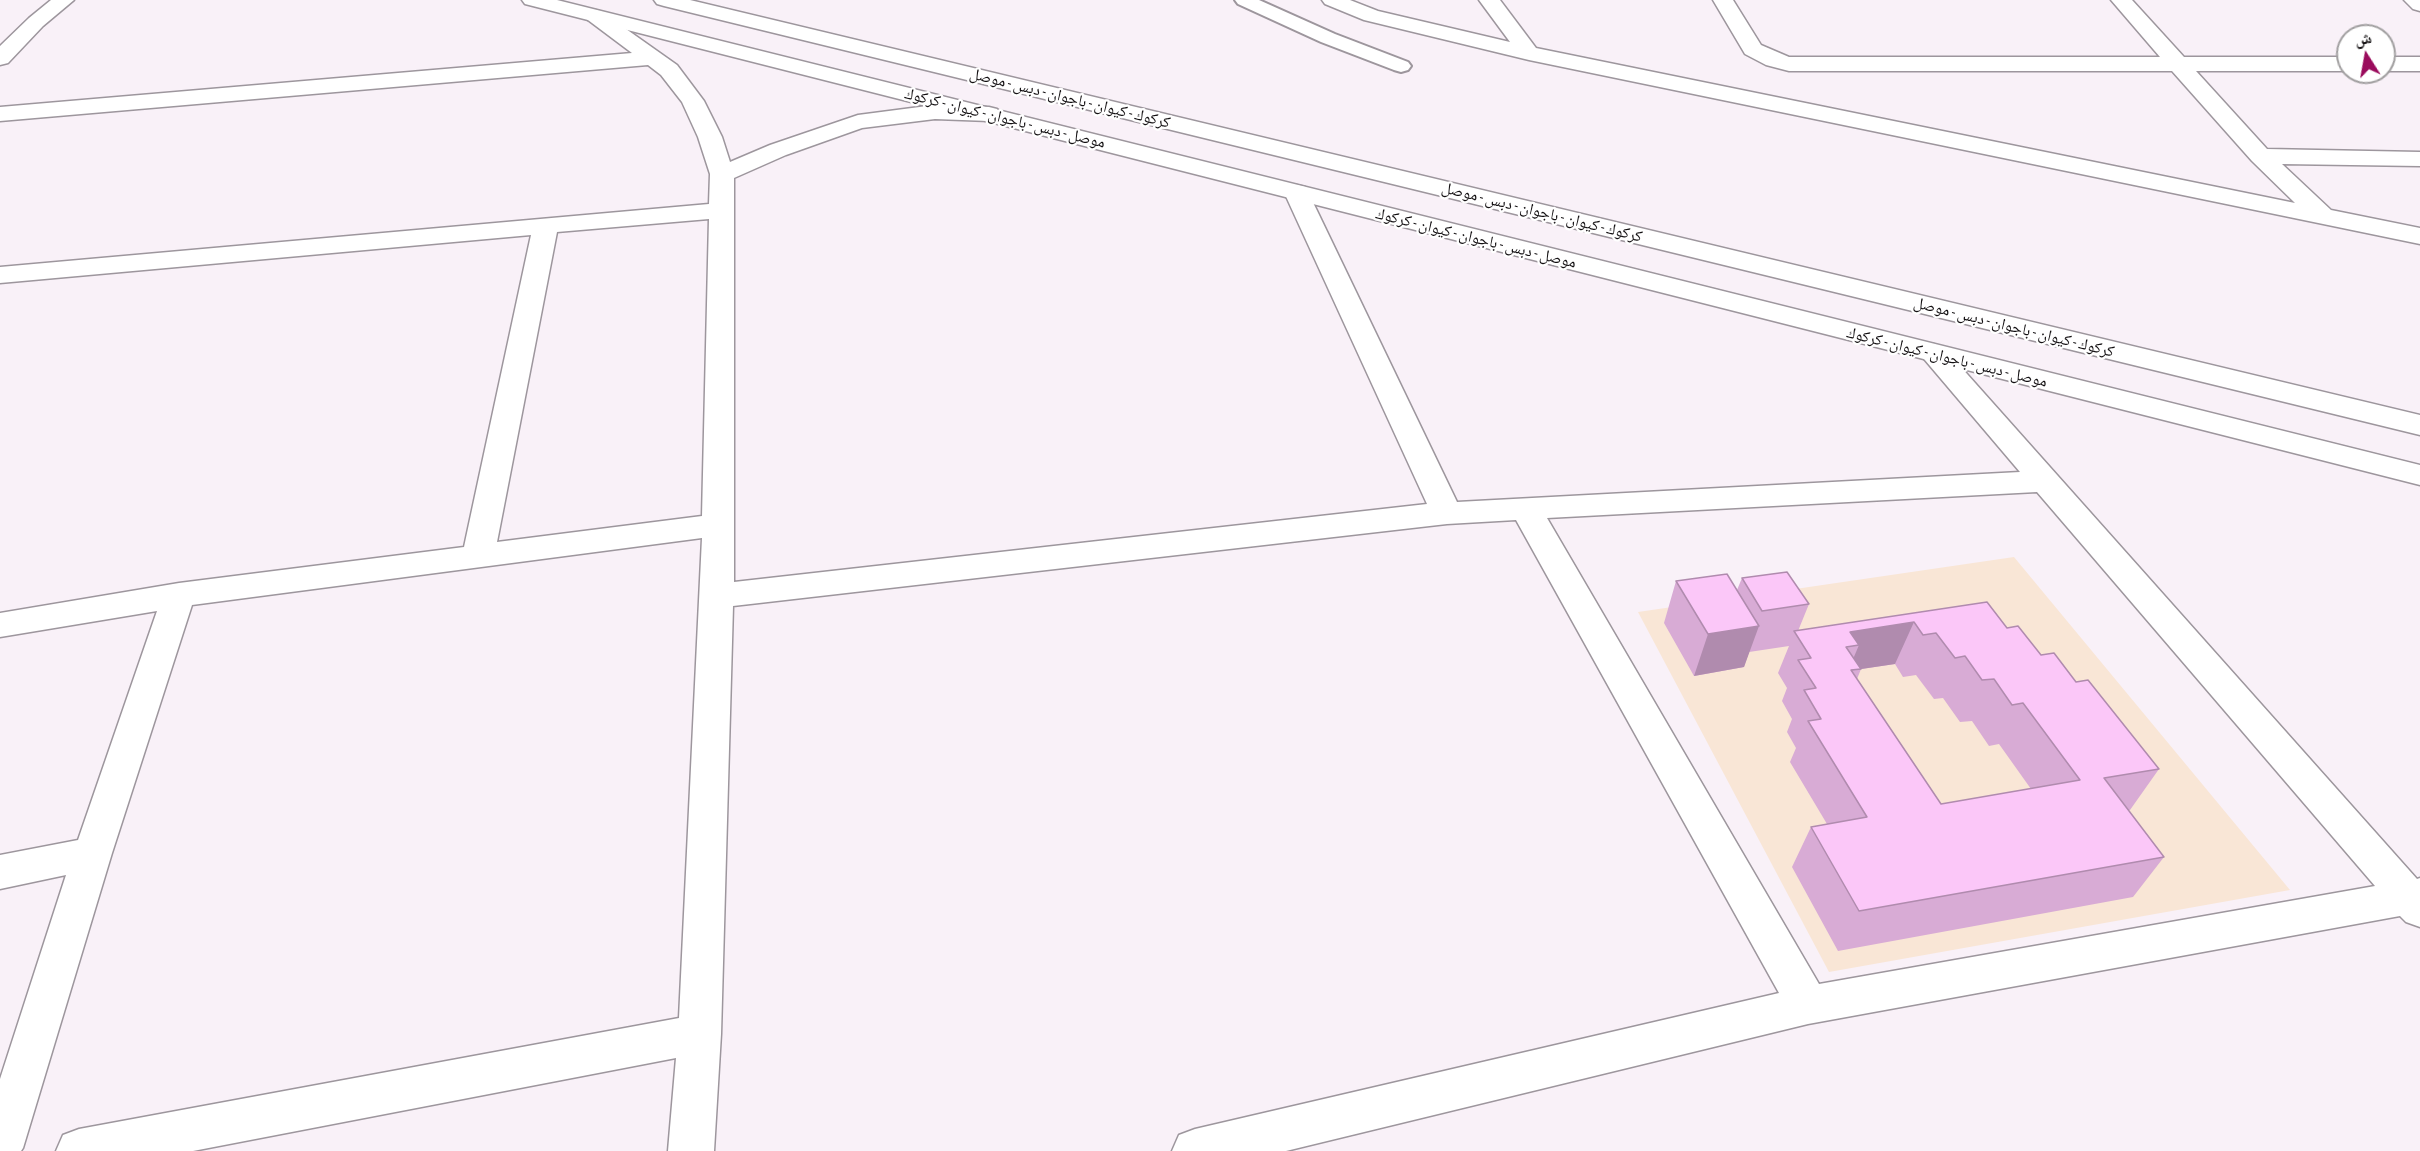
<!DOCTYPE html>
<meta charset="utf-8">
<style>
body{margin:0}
#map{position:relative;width:2420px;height:1151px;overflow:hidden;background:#f9f1f8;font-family:"Asap Condensed","Noto Naskh Arabic",sans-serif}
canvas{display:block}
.north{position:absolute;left:2336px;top:24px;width:60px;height:60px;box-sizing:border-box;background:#fff;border:2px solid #a19fa0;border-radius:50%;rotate:349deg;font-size:16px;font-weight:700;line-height:24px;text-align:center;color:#131012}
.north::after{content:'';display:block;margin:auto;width:21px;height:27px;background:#9a0b5c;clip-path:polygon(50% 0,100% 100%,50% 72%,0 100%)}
</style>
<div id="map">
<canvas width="2420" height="1151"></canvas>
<div class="north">ش</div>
</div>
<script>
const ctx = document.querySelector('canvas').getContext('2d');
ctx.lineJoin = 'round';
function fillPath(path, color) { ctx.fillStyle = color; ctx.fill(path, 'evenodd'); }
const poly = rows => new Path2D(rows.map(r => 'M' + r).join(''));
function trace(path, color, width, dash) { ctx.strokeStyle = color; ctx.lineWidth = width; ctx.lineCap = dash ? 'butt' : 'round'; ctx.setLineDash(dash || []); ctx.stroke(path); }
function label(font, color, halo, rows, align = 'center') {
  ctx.font = font + ' "Asap Condensed","Noto Naskh Arabic",sans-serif'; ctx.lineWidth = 4.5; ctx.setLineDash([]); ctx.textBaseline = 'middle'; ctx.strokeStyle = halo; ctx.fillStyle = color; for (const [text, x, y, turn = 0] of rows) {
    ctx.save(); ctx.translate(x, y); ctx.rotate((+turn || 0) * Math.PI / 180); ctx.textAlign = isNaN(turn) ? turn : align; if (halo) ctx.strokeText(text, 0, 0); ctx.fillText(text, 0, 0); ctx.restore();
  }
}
fillPath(poly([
 [2014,557,2290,890,1829,972,1638,612]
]), '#f9e6d6');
const service = poly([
 [1235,0,1259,0,1335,34,1408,62,1411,66,1408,70,1401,72,1394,70,1321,42,1238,4,1235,0]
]);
const minor = poly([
 [51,0,74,0,43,26,8,63,0,65,0,46,29,18,51,0],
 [1322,0,1350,0,1378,11,1510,42,1479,0,1500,0,1536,48,2295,203,2252,161,2172,71,1789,71,1766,65,1745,54,1713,0,1733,0,1761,45,1789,57,2160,57,2111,0,2132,0,2184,57,2348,57,2348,71,2196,71,2267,149,2420,152,2420,166,2282,164,2331,210,2420,228,2420,244,1529,60,1364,20,1325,4,1322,0],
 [2404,0,2420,0,2420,11,2413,9,2404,0],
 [595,10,602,12,677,65,704,101,722,137,730,162,770,145,858,115,935,105,989,107,997,109,1001,114,997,119,989,121,935,119,862,128,786,155,734,178,734,582,1427,504,1284,192,1287,187,1296,185,1305,187,1308,192,1457,502,2020,472,1919,353,1923,347,1933,344,1943,347,2417,879,2420,878,2420,927,2406,922,2400,916,1808,1024,1286,1151,1172,1151,1179,1135,1195,1129,1779,993,1516,520,1447,524,733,606,721,1034,714,1151,668,1151,676,1058,193,1151,56,1151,63,1135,79,1129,679,1018,702,538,192,605,112,853,23,1148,21,1151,0,1151,0,1079,66,875,0,889,0,855,78,840,157,611,0,637,0,613,179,583,464,547,531,235,0,283,0,267,709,204,710,174,698,137,682,102,661,75,648,65,0,121,0,107,632,53,588,20,584,16,588,12,595,10],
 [709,219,702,516,497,542,557,232,709,219],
 [2037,492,2375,886,1819,984,1547,518,2037,492],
 [2384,57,2420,57,2420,71,2384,71,2384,57]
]);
const secondary = poly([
 [522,0,557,0,2420,465,2420,485,525,4,522,0],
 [654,0,690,0,2420,415,2420,435,664,6,657,4,654,0]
]);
trace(service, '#9d969d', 4);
trace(minor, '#9d969d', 3);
trace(secondary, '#9d969d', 3);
fillPath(service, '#fff');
fillPath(minor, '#fff');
fillPath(secondary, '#fff');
fillPath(poly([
 [1742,578,1809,604,1798,631,1987,602,2007,628,2041,655,2076,682,2159,769,2130,810,2128,810,2164,857,2133,897,1838,951,1792,867,1811,827,1827,824,1790,762,1796,748,1787,732,1792,719,1782,701,1787,688,1778,673,1789,646,1749,652,1744,667,1694,676,1664,623,1676,581,1737,590],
 [1895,664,1903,677,1916,675,1934,699,1943,698,1960,722,1972,721,1989,746,1999,744,2031,789,1941,804,1857,679,1861,669]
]), '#d8abd5');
fillPath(poly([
 [1914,622,1895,664,1848,671,1859,645,1850,632],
 [1759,626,1744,667,1694,676,1708,634]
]), '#b08bae');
const building = poly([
 [1787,572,1809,604,1762,611,1742,578,1787,572],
 [1727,574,1759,626,1708,634,1676,581,1727,574],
 [1987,602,2007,628,2018,626,2041,655,2054,653,2076,682,2088,680,2159,769,2104,778,2164,857,1859,911,1811,827,1867,817,1808,721,1821,719,1804,690,1816,688,1798,660,1811,658,1794,631,1987,602],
 [1914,622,1923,635,1936,633,1955,658,1965,656,1982,680,1994,679,2012,705,2023,703,2080,780,1941,804,1851,670,1861,669,1846,647,1859,645,1850,632,1914,622]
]);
fillPath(building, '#fbc7f8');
trace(building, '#b08bae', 1.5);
label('16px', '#131012', '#fff', [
 ["كركوك - كيوان - باجوان - دبس - موصل",1070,98,14],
 ["موصل - دبس - باجوان - كيوان - كركوك",1005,118,14],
 ["كركوك - كيوان - باجوان - دبس - موصل",1542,212,14],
 ["موصل - دبس - باجوان - كيوان - كركوك",1476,238,14],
 ["كركوك - كيوان - باجوان - دبس - موصل",2014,327,14],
 ["موصل - دبس - باجوان - كيوان - كركوك",1947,357,14]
]);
</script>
